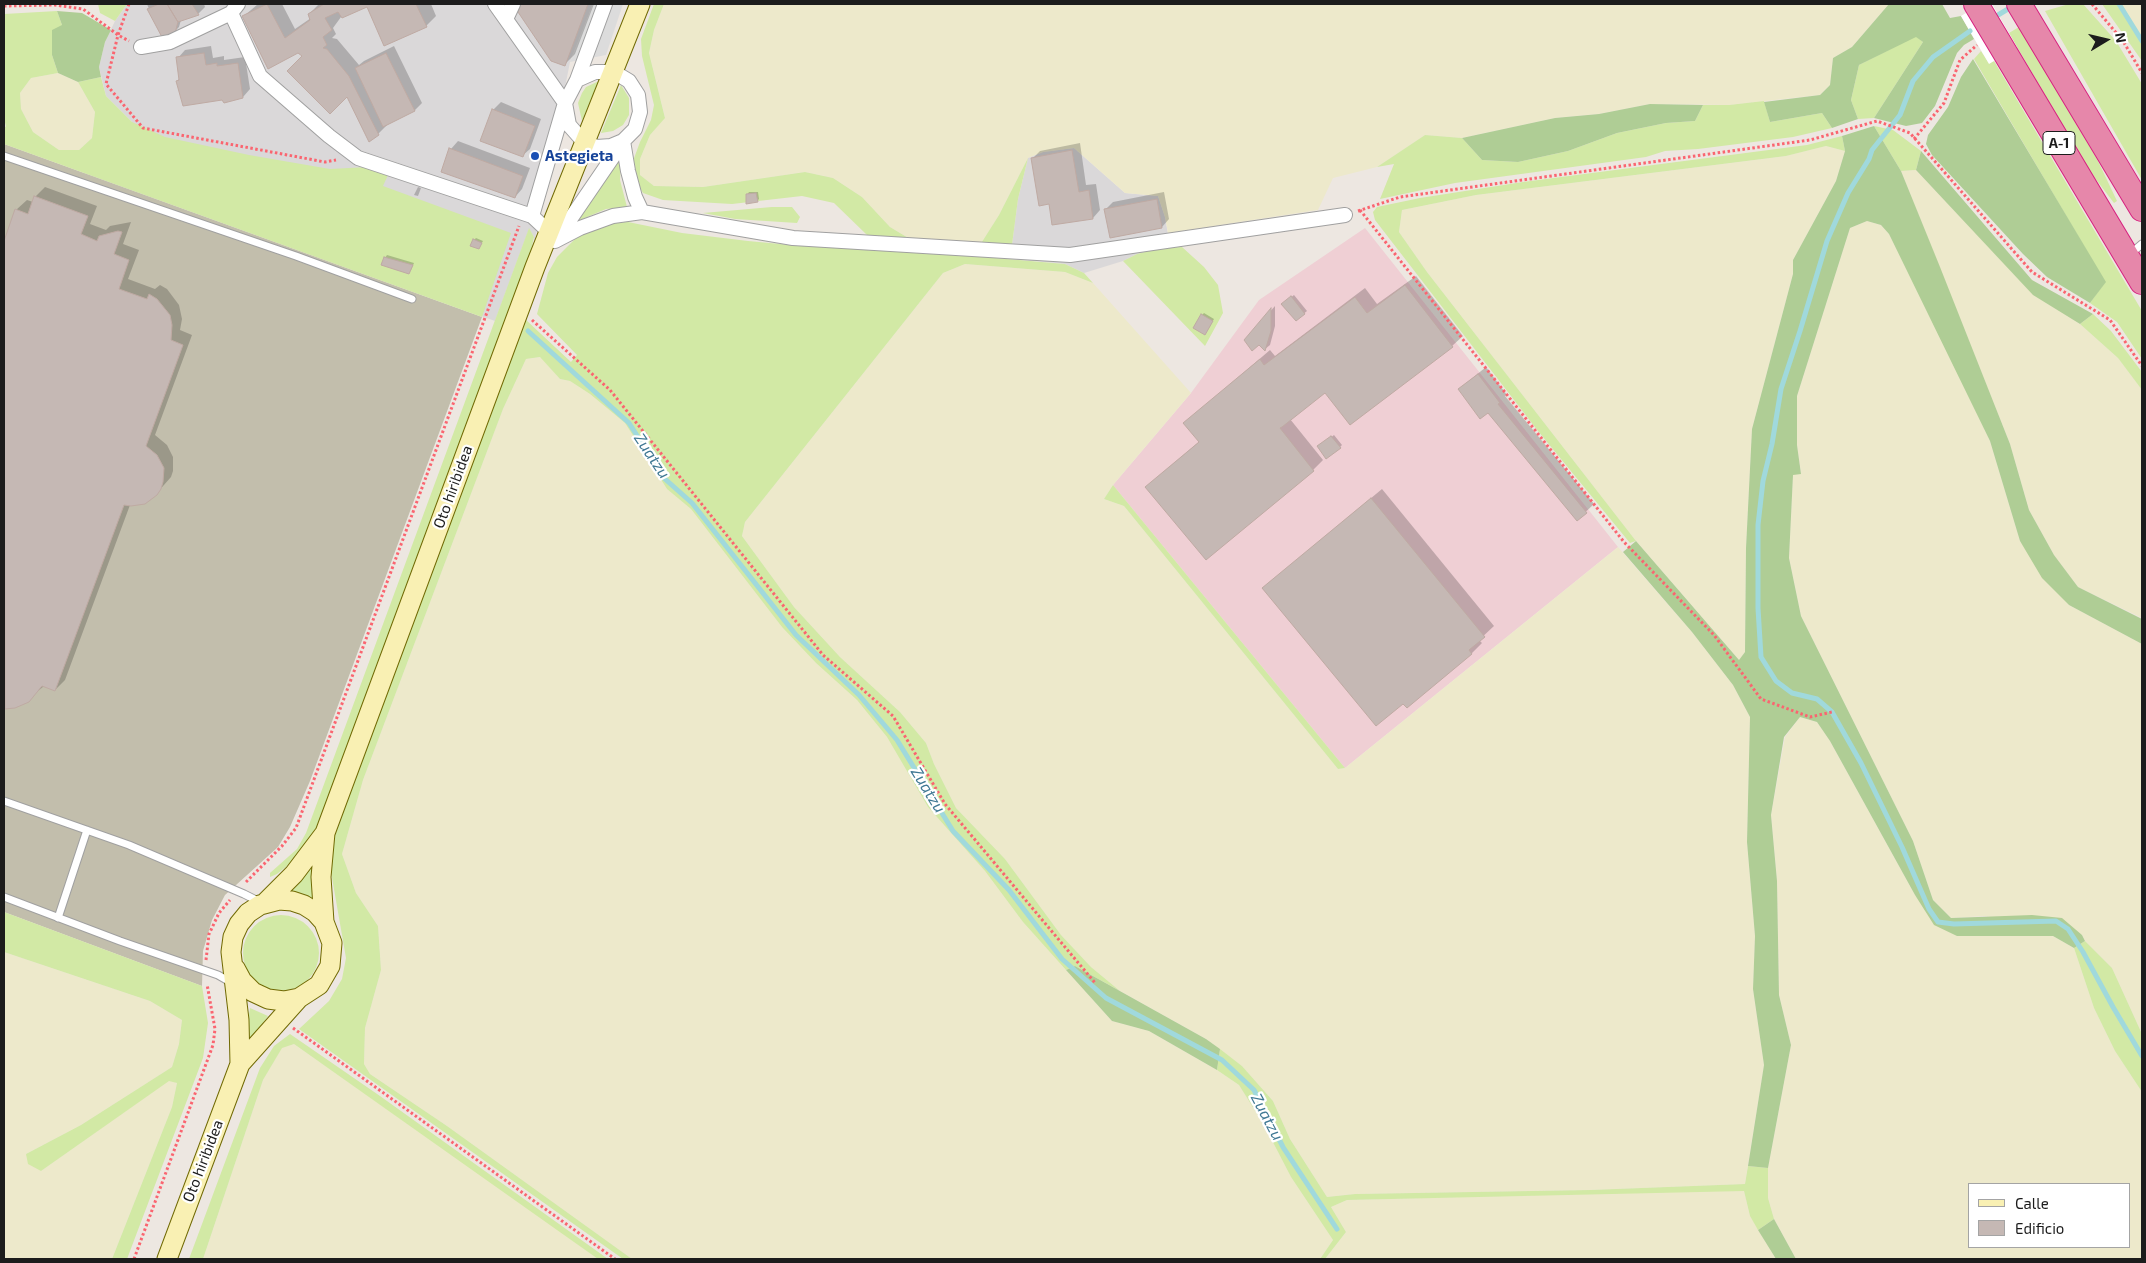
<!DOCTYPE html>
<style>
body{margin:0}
#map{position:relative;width:2146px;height:1263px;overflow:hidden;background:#ede7e1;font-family:"Exo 2",sans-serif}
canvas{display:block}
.frame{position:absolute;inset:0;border:5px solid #1c1c1c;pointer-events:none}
.legend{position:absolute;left:1968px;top:1183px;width:162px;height:65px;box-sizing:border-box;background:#fff;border:1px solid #a4a4a4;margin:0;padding:6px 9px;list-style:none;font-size:15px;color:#1c1c1c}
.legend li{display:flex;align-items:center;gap:10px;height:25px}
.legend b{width:25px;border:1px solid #a4a4a4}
.north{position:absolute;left:2081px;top:15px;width:50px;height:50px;-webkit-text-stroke:4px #fff;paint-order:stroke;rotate:81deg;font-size:14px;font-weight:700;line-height:20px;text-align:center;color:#1c1c1c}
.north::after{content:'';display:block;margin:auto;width:18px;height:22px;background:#1c1c1c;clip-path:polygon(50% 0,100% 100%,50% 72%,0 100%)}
</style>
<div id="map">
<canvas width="2146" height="1263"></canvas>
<div class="frame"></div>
<ul class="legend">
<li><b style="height:6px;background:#f9f0b3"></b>Calle</li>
<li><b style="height:14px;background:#c5b8b4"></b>Edificio</li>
</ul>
<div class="north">N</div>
</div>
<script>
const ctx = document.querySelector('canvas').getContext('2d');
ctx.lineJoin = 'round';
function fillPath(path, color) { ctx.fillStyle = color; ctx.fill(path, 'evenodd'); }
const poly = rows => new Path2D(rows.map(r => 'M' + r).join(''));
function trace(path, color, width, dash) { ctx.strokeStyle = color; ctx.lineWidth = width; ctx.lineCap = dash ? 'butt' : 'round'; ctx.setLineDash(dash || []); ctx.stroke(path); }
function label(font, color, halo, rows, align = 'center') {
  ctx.font = font + ' "Exo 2",sans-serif'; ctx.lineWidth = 4.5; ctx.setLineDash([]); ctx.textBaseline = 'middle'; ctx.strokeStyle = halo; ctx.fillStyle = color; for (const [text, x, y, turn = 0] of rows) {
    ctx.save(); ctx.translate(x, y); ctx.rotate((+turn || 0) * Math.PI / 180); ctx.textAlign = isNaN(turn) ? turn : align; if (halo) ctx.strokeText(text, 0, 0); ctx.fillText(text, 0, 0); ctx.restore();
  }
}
fillPath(poly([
 [127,4,593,4,570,62,534,244,534,237,529,229,495,321,84,173,132,122,106,96,99,67,105,42,115,21],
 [1074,148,1125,193,1158,196,1165,217,1170,247,1137,254,1123,261,1084,273,1065,264,1013,259,1012,245,1018,199,1028,158,1043,152]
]), '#dad8d9');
fillPath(poly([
 [1365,228,1618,547,1345,768,1113,485,1191,393,1259,300]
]), '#efcfd4');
fillPath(poly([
 [4,144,482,317,310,781,290,827,278,847,225,895,212,920,203,951,202,986,4,912]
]), '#c2beac');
fillPath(poly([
 [664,4,1889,4,1852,47,1833,58,1830,85,1820,95,1729,105,1650,104,1599,114,1555,118,1462,138,1425,135,1377,167,1333,178,1318,210,1168,233,1165,217,1158,196,1125,193,1074,148,1043,152,1028,158,999,215,980,245,910,239,890,227,862,197,833,178,805,172,703,187,654,186,640,175,640,159,650,135,665,117,649,53,654,30],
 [2122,4,2142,4,2142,39],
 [58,73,78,82,95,112,92,138,79,150,59,150,33,132,21,109,20,93,31,78],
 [1826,146,1845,151,1836,181,1793,260,1793,274,1752,429,1746,548,1745,652,1739,660,1636,541,1427,272,1399,232,1402,210,1476,195,1786,156],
 [1916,170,2033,294,2080,324,2118,358,2142,390,2142,618,2078,587,2054,555,2029,510,2010,444,1901,171],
 [1867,221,1881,225,1889,234,1943,341,1990,441,2020,541,2069,605,2142,644,2142,1034,2112,968,2085,941,2082,935,1985,916,1951,918,1933,900,1913,841,1801,616,1789,558,1793,474,1801,473,1797,445,1797,396,1850,228],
 [965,264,1065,272,1093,283,1191,393,1113,485,1104,499,1124,506,1338,769,1345,768,1618,547,1692,632,1733,685,1750,717,1747,842,1755,936,1753,989,1764,1065,1745,1184,1590,1190,1355,1194,1327,1197,1290,1139,1273,1101,1242,1066,1206,1039,1120,991,1091,967,1061,935,1005,859,956,808,934,764,926,743,900,712,840,657,794,607,742,536,745,522,943,273],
 [541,357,560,379,570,381,590,394,625,423,667,489,691,509,782,627,816,663,857,700,887,737,928,807,985,871,1023,922,1112,1021,1149,1031,1217,1070,1239,1085,1264,1125,1291,1177,1333,1240,1320,1259,632,1259,447,1126,370,1074,364,1064,365,1028,381,970,378,926,356,893,342,854,363,780,503,409,526,359],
 [1800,717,1817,722,1830,741,1915,895,1957,936,2053,936,2074,948,2094,1008,2115,1051,2142,1092,2142,1259,1796,1259,1774,1219,1768,1198,1768,1168,1791,1045,1779,995,1777,881,1771,815,1785,737],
 [1970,1184,2130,1184,2130,1247,1970,1247],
 [4,952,150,1001,182,1020,179,1044,172,1067,81,1125,26,1154,41,1171,169,1080,177,1083,172,1107,112,1259,4,1259],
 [294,1044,541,1217,598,1259,203,1259,263,1080,282,1047],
 [1724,1190,1744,1191,1750,1216,1776,1259,1325,1259,1346,1232,1331,1207,1347,1200]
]), '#ede9cb');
fillPath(poly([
 [98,4,127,4,115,21,100,13],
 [654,4,664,4,654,30,649,53,665,118,650,135,640,159,640,175,654,186,703,187,805,172,833,178,862,197,890,227,910,239,867,235,834,203,802,196,732,204,663,200,643,193,634,178,633,161,640,142,651,120,654,105,642,56,641,39],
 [2069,4,2083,4,2116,41,2142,84,2142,180,2045,11],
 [2102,4,2122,4,2142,39,2142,61],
 [57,11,62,25,52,55,58,73,31,78,20,93,21,109,33,132,59,150,79,150,92,138,95,112,78,82,101,77,106,96,132,122,165,137,249,155,330,169,368,167,388,175,383,186,511,233,482,317,4,144,4,126,6,127,4,118,4,14],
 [2019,27,2097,159,2117,201,2114,203,2088,169,2009,33],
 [1916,36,1923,42,1874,118,1858,119,1851,100,1859,65],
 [1981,51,1989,63,1994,61,2142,311,2142,359,2117,322,2090,303,2105,282,1974,59],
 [599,81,582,121,578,103,582,93,586,87],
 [621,85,629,98,629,115,623,125,613,131,601,133],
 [1764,101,1770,122,1822,113,1832,128,1793,137,1698,149,1665,151,1646,157,1455,183,1380,199,1394,164,1377,167,1425,135,1462,138,1482,160,1518,162,1568,151,1617,133,1666,123,1695,121,1703,105,1729,105],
 [1874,126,1893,130,1921,151,1916,170,1901,171],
 [1842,136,1845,151,1826,146,1786,156,1476,195,1402,210,1399,232,1427,272,1636,541,1630,543,1538,431,1375,220,1373,212,1377,207,1420,198,1523,182,1807,145],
 [619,157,621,158,620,180,627,207,606,209,580,220,578,218],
 [1028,158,1018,199,1012,245,980,245,999,215],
 [772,207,792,207,800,217,797,223,735,219,703,213],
 [628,222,682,233,748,241,802,246,868,247,1065,264,1084,273,1093,283,1065,272,965,264,943,273,745,522,742,536,794,607,840,657,900,712,926,743,934,764,956,808,1005,859,1061,935,1091,967,1120,991,1075,966,1066,970,1023,922,985,871,928,807,887,737,857,700,816,663,782,627,691,509,667,489,625,423,590,394,570,381,560,379,540,357,526,359,503,409,363,780,342,854,356,893,378,926,381,970,365,1028,364,1064,370,1074,447,1126,632,1259,623,1259,299,1029,329,1001,342,979,346,958,331,872,328,868,333,838,525,319,571,362,577,355,537,314,548,273,557,257,577,237,604,223],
 [529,228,534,237,530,255,318,825,310,843,299,856,277,874,270,877,270,873,297,849,306,833],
 [1182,247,1204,267,1218,285,1223,313,1205,346,1123,261,1137,254,1160,248],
 [2093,314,2111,331,2142,372,2142,390,2118,358,2080,324],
 [1113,485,1345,768,1338,769,1124,506,1104,499],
 [314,864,314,900,304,894,289,891],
 [4,912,202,986,208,1023,203,1058,127,1259,112,1259,172,1107,177,1083,169,1081,41,1171,28,1164,26,1154,81,1125,172,1067,179,1044,182,1020,150,1001,4,952],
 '243 953a38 38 0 1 1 76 0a38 38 0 1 1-76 0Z',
 [2085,941,2112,968,2142,1034,2142,1092,2115,1051,2094,1008,2074,948],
 [250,1008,268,1016,250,1041,245,1039],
 [290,1034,380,1096,608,1259,598,1259,294,1044,282,1048,263,1080,203,1259,189,1259,260,1068,274,1046],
 [1220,1049,1242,1066,1273,1101,1290,1139,1327,1197,1355,1194,1590,1190,1745,1184,1748,1166,1768,1168,1768,1198,1774,1219,1758,1230,1750,1216,1744,1191,1347,1200,1331,1207,1346,1232,1325,1259,1320,1259,1333,1240,1291,1177,1264,1125,1239,1085,1217,1070]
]), '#d2e9a5');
fillPath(poly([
 [1889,4,1942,4,1950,18,1961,16,1974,39,1964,45,1957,53,1935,106,1922,123,1906,126,1874,118,1923,42,1916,37,1859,65,1851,100,1858,119,1832,128,1822,113,1770,122,1764,102,1820,95,1830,85,1833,58,1852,47],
 [57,11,82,13,111,30,105,42,99,67,101,77,78,82,58,73,52,55,52,30,62,25],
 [1973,59,2106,282,2090,303,2047,277,2023,254,1932,155,1926,144,1928,135,1948,107,1961,77],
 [1650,104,1703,105,1695,121,1666,123,1617,133,1568,151,1518,162,1482,160,1462,138,1555,118,1599,114],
 [1874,126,1901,171,1940,267,2010,444,2029,510,2054,555,2078,587,2142,619,2142,644,2069,605,2042,578,2020,541,1990,441,1889,234,1881,225,1867,221,1850,228,1797,396,1797,445,1801,474,1793,475,1789,558,1801,616,1913,841,1933,900,1951,918,2032,915,2062,918,2082,935,2085,941,2074,948,2053,936,1957,936,1934,925,1915,895,1830,741,1817,722,1800,717,1784,737,1771,815,1777,881,1779,995,1791,1045,1768,1168,1748,1166,1764,1065,1753,989,1755,936,1747,842,1750,717,1733,685,1692,632,1623,552,1636,541,1739,660,1745,652,1746,548,1752,429,1793,274,1793,260,1836,181,1845,151,1842,136],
 [1921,151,2032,280,2093,314,2080,324,2033,295,1916,170],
 [1075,966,1206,1039,1220,1049,1217,1070,1149,1031,1112,1021,1066,970],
 [1774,1219,1796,1259,1776,1259,1758,1230]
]), '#afcd95');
fillPath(poly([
 [593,4,623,4,606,55,570,62]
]), '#dcdcdc');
fillPath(poly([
 [1981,4,1992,4,2017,47,1989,64,1961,16]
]), '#fff');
fillPath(poly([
 [147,4,204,4,205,7,198,14,181,20,179,27,174,32,149,9],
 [258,4,282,4,295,29,311,18,309,14,319,4,431,4,436,16,426,26,368,5,341,17,333,28,336,34,332,38,337,39,359,65,364,61,394,46,422,103,415,110,389,123,378,134,347,95,304,56,244,16],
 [522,4,594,4,575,54,565,64,519,12],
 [211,46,213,58,224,56,224,60,245,57,250,89,243,97,222,98,177,81,180,78,178,58,185,50],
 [501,102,541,119,530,149,522,156,493,110],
 [458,141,530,168,522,189,515,197,442,171,451,149],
 [1080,143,1086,185,1096,184,1100,210,1093,218,1050,203,1033,158,1040,151],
 [45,187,97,206,90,224,106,230,110,226,131,222,123,244,139,250,128,279,155,289,160,285,167,289,179,305,182,319,180,330,192,335,155,435,167,445,173,457,173,471,171,477,156,494,130,505,65,680,55,690,44,686,24,703,10,708,4,707,4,244,16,210,27,200,33,202,35,197],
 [418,187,421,188,418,196,414,195],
 [749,192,758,192,759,199,757,201,747,195],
 [1164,192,1169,219,1162,227,1105,210,1113,202],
 [476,238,483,241,479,248,474,240],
 [387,255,414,263,411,270,385,258],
 [1416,276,1463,336,1452,346,1350,423,1326,391,1290,419,1323,460,1313,470,1146,487,1200,441,1185,423,1270,350,1275,356,1365,288,1377,304],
 [1294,295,1307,311,1296,320,1285,302],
 [1275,306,1275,326,1270,345,1265,349,1259,343,1245,340],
 [1204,313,1214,319,1207,331,1202,315],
 [1486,367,1507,395,1505,396,1594,504,1577,520,1488,411,1459,389],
 [1334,435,1342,445,1340,447,1321,445],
 [1382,489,1494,626,1479,640,1482,643,1472,653,1407,706,1263,588]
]), '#0003');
trace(poly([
 [2119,4,2142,41],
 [1998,15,2008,9],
 [1970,31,1933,57,1913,81,1900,115,1872,150,1869,159,1848,193,1827,241,1800,331,1781,389,1772,444,1763,481,1758,525,1758,608,1761,657,1776,681,1792,693,1817,699,1832,712,1861,763,1902,847,1929,909,1938,922,1954,924,2056,921,2068,929,2083,952,2113,1007,2142,1056],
 [528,331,629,423,665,479,692,503,796,635,859,695,897,740,953,831,1009,890,1062,959,1106,998,1222,1060,1254,1090,1283,1147,1337,1229]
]), '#a0d9dc', 5);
const building = poly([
 [159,4,167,4,178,22,175,33,163,39,147,9,159,4],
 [167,4,192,4,199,15,178,22,167,4],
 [267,4,285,38,310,20,308,14,324,4,416,4,427,27,384,46,367,7,342,18,338,12,325,18,332,30,323,37,327,45,323,48,327,49,349,76,379,135,369,142,347,97,330,114,287,71,302,56,298,53,268,69,242,16,267,4],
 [520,4,588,4,565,66,551,61,518,12,520,4],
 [204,53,206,65,217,63,217,66,238,63,243,98,224,103,222,100,183,106,176,81,179,80,176,57,204,53],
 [386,53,415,111,383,127,355,68,386,53],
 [492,109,535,126,523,157,480,141,492,109],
 [449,148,523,176,515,198,441,172,449,148],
 [1072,150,1079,192,1089,190,1093,219,1052,225,1049,204,1039,206,1031,158,1072,150],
 [756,193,758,202,746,204,746,194,756,193],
 [34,196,88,216,81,234,97,241,99,236,118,231,122,232,114,254,129,260,119,289,147,299,149,294,157,299,170,315,172,325,171,340,183,345,146,446,157,455,164,468,163,482,161,489,157,495,145,504,131,506,124,505,55,691,42,686,29,702,15,708,5,709,4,241,15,209,28,214,34,196],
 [1157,199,1162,228,1110,238,1104,209,1157,199],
 [473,239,482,243,479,249,470,246,473,239],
 [384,257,413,265,409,274,381,265,384,257],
 [1405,285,1453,347,1350,425,1325,393,1282,427,1280,428,1314,471,1206,560,1145,487,1199,442,1183,423,1260,359,1264,365,1355,297,1367,313,1405,285],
 [1291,296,1305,314,1296,321,1281,304,1291,296],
 [1271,308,1271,331,1265,351,1259,345,1252,351,1244,340,1271,308],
 [1201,314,1213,321,1205,335,1193,328,1201,314],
 [1478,374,1500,403,1498,404,1587,513,1577,521,1488,413,1480,419,1458,389,1478,374],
 [1331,436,1341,448,1326,459,1317,446,1331,436],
 [1371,498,1485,637,1469,650,1472,654,1407,708,1403,704,1376,726,1262,588,1371,498]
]);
fillPath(building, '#c5b8b4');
trace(building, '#bfaaa3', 1);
const lane = poly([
 [4,156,296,256,412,299],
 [2129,255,2142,244],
 [4,801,129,845,244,894,254,899,259,904],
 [4,897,120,941,218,975,232,983],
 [58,918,87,830]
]);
const street = poly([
 [495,4,565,103,569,125,584,142,597,147,611,146,623,141,635,129,640,112,638,95,629,81,614,72,595,72,577,80],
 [231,13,260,76,329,136,358,158,532,216,549,232],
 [506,19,513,4],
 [141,47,170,42,231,13,238,4],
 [623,141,628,171,635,197,642,212],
 [532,216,565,103,577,80,605,4],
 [556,240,623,142],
 [555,241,580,228,613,216,642,212,793,238,1070,255,1345,215]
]);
const secondary = poly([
 [266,902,294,874,325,833],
 [235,968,242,981,253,992,268,999,284,1001,299,998],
 [240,1064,239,1020,231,952,233,937,239,924,248,913,260,905,279,900,292,901,304,905,315,912,324,922],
 [167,1259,240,1064,299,998,319,985,330,966,332,943,324,922,321,877,325,833,535,267,640,4]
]);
const highway = poly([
 [1976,4,2142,282],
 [2019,4,2142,209]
]);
trace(lane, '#a0a0a0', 9);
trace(street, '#a0a0a0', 16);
trace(secondary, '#716a04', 21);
trace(highway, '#d72280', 26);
trace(poly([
 [129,4,118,35,106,84,143,128,325,162,336,160],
 [2092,4,2123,41,2142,73],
 [4,6,55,5,83,9,118,35,129,41],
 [1914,139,1944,103,1960,60,1977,45],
 [1360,210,1624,542,1714,635,1761,699,1810,717,1832,712],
 [1358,211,1400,197,1810,140,1877,121,1910,133,2032,272,2110,320,2142,366],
 [532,320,610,390,823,655,893,716,945,804,1096,984],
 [246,882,282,846,296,828,519,226],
 [206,960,209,934,219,913,230,900],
 [293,1028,615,1259],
 [134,1259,213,1045,215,1029,207,984]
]), '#fa6570', 3, [2.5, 2.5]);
trace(lane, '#fff', 7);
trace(street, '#fff', 14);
trace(secondary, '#f9f0b3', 19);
trace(highway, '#e687aa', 24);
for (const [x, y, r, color] of [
 [535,156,5,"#1a4fb4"]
]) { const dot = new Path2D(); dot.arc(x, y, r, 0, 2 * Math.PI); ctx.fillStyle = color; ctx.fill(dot); trace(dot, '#fff', 2); }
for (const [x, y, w] of [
 [2059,143,32]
]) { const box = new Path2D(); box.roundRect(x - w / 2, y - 11.5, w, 23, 4); ctx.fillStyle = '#fff'; ctx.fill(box); trace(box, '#1c1c1c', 1); }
label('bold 14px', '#1c1c1c', null, [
 ["A-1",2059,143]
]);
label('bold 15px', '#164399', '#fff', [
 ["Astegieta",545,156]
], 'left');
label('15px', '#1c1c1c', '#fff', [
 ["Oto hiribidea",453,487,-70],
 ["Oto hiribidea",203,1161,-69]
]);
label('italic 16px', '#407994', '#fff', [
 ["Zuatzu",652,456,56],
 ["Zuatzu",928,790,58],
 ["Zuatzu",1267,1117,62]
]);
</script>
